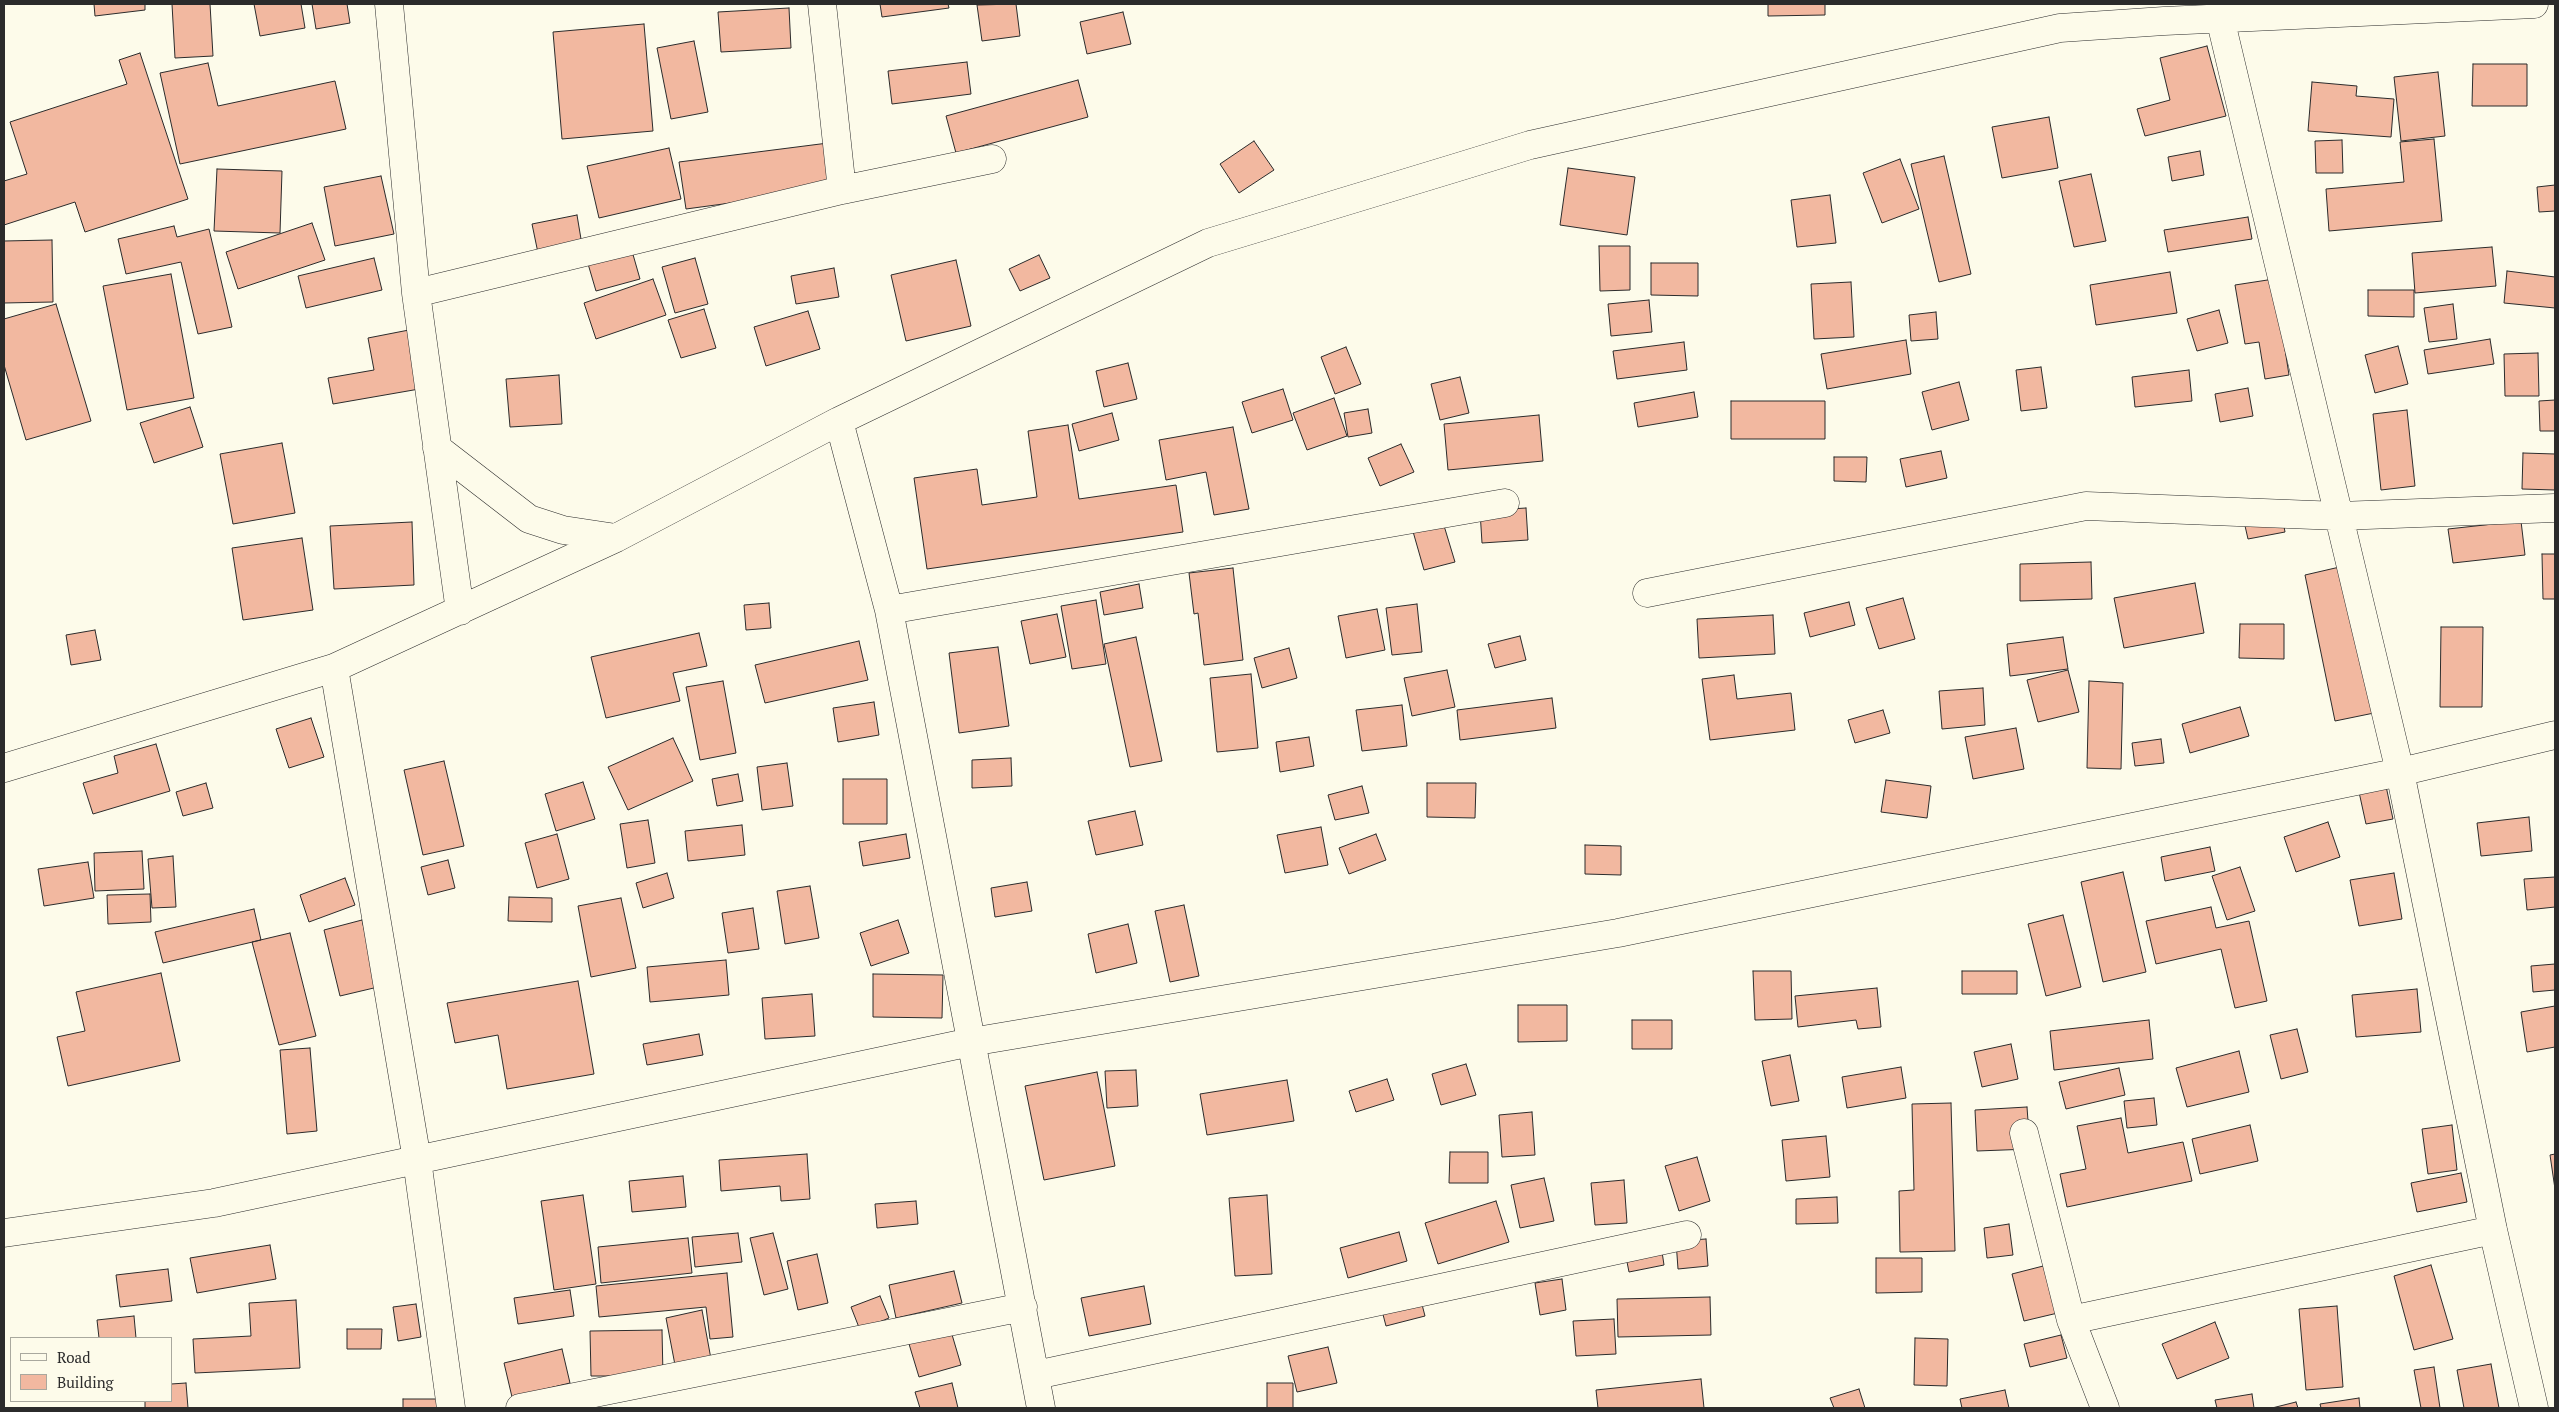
<!DOCTYPE html>
<style>
body{margin:0}
#map{position:relative;width:2559px;height:1412px;overflow:hidden;background:#fdfbea;font-family:"PT Serif",serif}
canvas{display:block}
.frame{position:absolute;inset:0;border:5px solid #2b2b2b;pointer-events:none}
.legend{position:absolute;left:10px;top:1337px;width:162px;height:65px;box-sizing:border-box;background:#fdfbea;border:1px solid #a9a89e;margin:0;padding:6px 9px;list-style:none;font-size:15px;color:#2b2b2b}
.legend li{display:flex;align-items:center;gap:10px;height:25px}
.legend b{width:25px;border:1px solid #a9a89e}
</style>
<div id="map">
<canvas width="2559" height="1412"></canvas>
<div class="frame"></div>
<ul class="legend">
<li><b style="height:6px;background:#fdfbea"></b>Road</li>
<li><b style="height:14px;background:#f2b8a0"></b>Building</li>
</ul>
</div>
<script>
const ctx = document.querySelector('canvas').getContext('2d');
ctx.lineJoin = 'round';
function fillPath(path, color) { ctx.fillStyle = color; ctx.fill(path, 'evenodd'); }
const poly = rows => new Path2D(rows.map(r => 'M' + r).join(''));
function trace(path, color, width, dash) { ctx.strokeStyle = color; ctx.lineWidth = width; ctx.lineCap = dash ? 'butt' : 'round'; ctx.setLineDash(dash || []); ctx.stroke(path); }
const building = poly([
 [94,4,145,4,145,10,95,16,94,4],
 [172,4,210,4,213,56,175,58,172,4],
 [254,4,301,4,305,28,260,36,254,4],
 [312,4,347,4,350,23,316,29,312,4],
 [880,4,948,4,949,8,882,17,880,4],
 [1016,4,1020,36,982,41,977,5,1016,4],
 [1768,4,1825,4,1825,15,1768,16,1768,4],
 [789,8,791,48,721,52,718,12,789,8],
 [1123,12,1131,44,1087,54,1080,22,1123,12],
 [644,24,653,131,562,139,553,32,644,24],
 [694,41,708,112,671,119,657,48,694,41],
 [2207,46,2226,116,2145,136,2137,109,2170,100,2160,58,2207,46],
 [140,53,188,199,85,232,75,202,4,225,4,181,27,174,10,122,127,84,119,60,140,53],
 [967,62,971,94,892,104,888,71,967,62],
 [208,63,218,106,335,81,346,129,180,164,160,73,208,63],
 [2473,64,2527,64,2527,106,2472,106,2473,64],
 [2438,72,2445,136,2401,141,2394,77,2438,72],
 [1078,80,1088,117,956,153,946,116,1078,80],
 [2312,82,2357,86,2356,96,2394,99,2391,137,2308,131,2312,82],
 [2049,117,2058,168,2002,178,1992,127,2049,117],
 [2434,139,2442,221,2329,231,2326,189,2404,182,2400,142,2434,139],
 [2342,140,2343,173,2316,173,2315,141,2342,140],
 [1254,141,1274,170,1239,193,1220,164,1254,141],
 [836,142,842,188,686,209,679,162,836,142],
 [669,148,681,199,599,218,587,166,669,148],
 [2200,151,2204,175,2172,181,2168,157,2200,151],
 [1944,156,1971,274,1939,282,1911,164,1944,156],
 [1900,159,1919,209,1882,223,1863,173,1900,159],
 [1568,168,1635,177,1627,235,1560,225,1568,168],
 [217,169,282,171,280,233,214,231,217,169],
 [2091,174,2106,241,2074,247,2059,181,2091,174],
 [381,176,394,234,335,246,324,187,381,176],
 [2555,185,2555,211,2539,212,2537,187,2555,185],
 [1830,195,1836,243,1797,247,1791,200,1830,195],
 [577,215,582,245,538,253,532,224,577,215],
 [2248,217,2252,239,2168,252,2164,230,2248,217],
 [312,223,325,260,238,289,226,252,312,223],
 [174,226,177,237,209,229,232,327,198,334,181,262,126,274,118,239,174,226],
 [52,240,53,302,4,303,4,241,52,240],
 [630,244,640,279,596,291,586,257,630,244],
 [1599,246,1630,246,1630,290,1600,291,1599,246],
 [2492,247,2496,286,2415,293,2412,253,2492,247],
 [1039,255,1050,278,1020,291,1009,269,1039,255],
 [374,258,382,290,306,308,298,276,374,258],
 [695,258,708,304,675,313,662,267,695,258],
 [956,260,971,326,906,341,891,275,956,260],
 [1651,263,1698,263,1698,296,1651,295,1651,263],
 [834,268,839,297,796,304,791,276,834,268],
 [2507,271,2555,277,2555,308,2504,303,2507,271],
 [2170,272,2177,313,2096,325,2090,285,2170,272],
 [171,274,194,398,127,410,103,286,171,274],
 [653,279,666,315,596,339,584,303,653,279],
 [2274,279,2289,375,2265,379,2259,342,2245,344,2235,285,2274,279],
 [1851,282,1854,337,1814,339,1811,284,1851,282],
 [2368,290,2414,290,2414,317,2368,316,2368,290],
 [1649,300,1652,332,1611,336,1608,304,1649,300],
 [56,304,91,421,26,440,4,365,4,319,56,304],
 [2453,304,2457,339,2429,342,2424,308,2453,304],
 [704,309,716,348,681,358,668,320,704,309],
 [2219,310,2228,343,2197,351,2187,319,2219,310],
 [808,311,820,349,766,366,754,327,808,311],
 [1936,312,1938,339,1911,341,1909,315,1936,312],
 [414,329,425,388,333,404,328,378,374,370,368,338,414,329],
 [2490,339,2494,364,2428,374,2424,350,2490,339],
 [1906,340,1911,374,1827,389,1821,354,1906,340],
 [1684,342,1687,370,1617,379,1613,351,1684,342],
 [2398,346,2408,384,2375,393,2365,355,2398,346],
 [1346,347,1361,384,1335,394,1321,357,1346,347],
 [2538,353,2539,396,2505,396,2504,354,2538,353],
 [1128,363,1137,399,1104,407,1096,371,1128,363],
 [2041,367,2047,408,2021,411,2016,370,2041,367],
 [2189,370,2192,401,2135,407,2132,377,2189,370],
 [559,375,562,424,510,427,506,379,559,375],
 [1460,377,1469,413,1440,420,1431,384,1460,377],
 [1959,382,1969,420,1932,430,1922,392,1959,382],
 [2248,388,2253,416,2220,422,2215,394,2248,388],
 [1283,389,1293,420,1252,433,1242,402,1283,389],
 [1694,392,1698,417,1638,427,1634,403,1694,392],
 [1334,398,1347,436,1307,450,1293,413,1334,398],
 [2555,400,2555,431,2540,431,2539,401,2555,400],
 [1731,401,1825,401,1825,439,1731,439,1731,401],
 [190,407,203,447,154,463,140,423,190,407],
 [1368,409,1372,433,1348,437,1344,413,1368,409],
 [2407,410,2415,486,2381,490,2373,414,2407,410],
 [1112,413,1119,440,1079,451,1072,424,1112,413],
 [1539,415,1543,461,1448,470,1444,424,1539,415],
 [1068,425,1079,499,1176,485,1183,532,927,569,914,478,977,469,982,505,1037,497,1028,431,1068,425],
 [1233,427,1249,509,1214,515,1206,472,1166,480,1159,440,1233,427],
 [282,443,295,513,233,524,220,454,282,443],
 [1401,444,1414,472,1380,486,1368,458,1401,444],
 [1941,451,1947,478,1906,487,1900,459,1941,451],
 [2523,453,2555,454,2555,490,2522,489,2523,453],
 [1834,457,1867,457,1866,482,1834,481,1834,457],
 [1526,508,1528,540,1482,543,1480,511,1526,508],
 [2281,510,2285,532,2248,539,2243,517,2281,510],
 [1442,519,1455,562,1424,570,1412,528,1442,519],
 [2521,521,2525,555,2453,563,2448,529,2521,521],
 [412,522,414,585,334,589,330,526,412,522],
 [302,538,313,610,243,620,232,548,302,538],
 [2542,554,2555,554,2555,599,2543,599,2542,554],
 [2091,562,2092,599,2020,601,2020,564,2091,562],
 [2344,566,2374,713,2335,721,2305,575,2344,566],
 [1233,568,1243,660,1204,665,1198,613,1194,614,1189,573,1233,568],
 [2195,583,2204,633,2124,648,2114,598,2195,583],
 [1139,584,1143,608,1104,615,1100,592,1139,584],
 [1903,598,1915,639,1879,649,1866,608,1903,598],
 [1096,600,1106,664,1072,669,1061,606,1096,600],
 [1849,602,1855,625,1810,637,1804,613,1849,602],
 [769,603,771,628,746,630,744,605,769,603],
 [1417,604,1422,652,1392,655,1386,608,1417,604],
 [1377,609,1385,650,1346,658,1338,616,1377,609],
 [1057,614,1066,657,1030,664,1021,621,1057,614],
 [1773,615,1775,654,1699,658,1697,619,1773,615],
 [2240,624,2284,624,2284,659,2239,658,2240,624],
 [2441,627,2483,627,2482,707,2440,707,2441,627],
 [95,630,101,660,71,665,66,635,95,630],
 [699,633,707,666,673,673,680,701,606,718,591,657,699,633],
 [1520,636,1526,660,1495,668,1488,644,1520,636],
 [1136,637,1162,761,1130,767,1104,644,1136,637],
 [2063,637,2068,669,2010,676,2007,644,2063,637],
 [859,641,868,680,765,703,755,665,859,641],
 [998,647,1009,726,959,733,949,653,998,647],
 [1289,648,1297,678,1262,688,1254,658,1289,648],
 [1447,670,1455,707,1412,716,1404,678,1447,670],
 [2068,670,2079,712,2038,722,2027,680,2068,670],
 [1251,674,1258,748,1217,752,1210,678,1251,674],
 [1734,675,1737,699,1791,693,1795,730,1710,740,1702,679,1734,675],
 [723,681,736,753,700,760,686,687,723,681],
 [2089,681,2123,683,2121,769,2087,768,2089,681],
 [1983,688,1985,725,1942,729,1939,691,1983,688],
 [1552,698,1556,728,1460,740,1457,710,1552,698],
 [874,702,879,735,838,742,833,708,874,702],
 [1402,705,1407,746,1362,751,1356,710,1402,705],
 [2240,707,2249,736,2190,753,2182,724,2240,707],
 [1883,710,1890,733,1855,743,1848,720,1883,710],
 [311,718,324,757,289,768,276,729,311,718],
 [2016,728,2024,769,1973,779,1965,737,2016,728],
 [1309,737,1314,766,1280,772,1276,742,1309,737],
 [673,738,693,781,628,810,608,767,673,738],
 [2161,739,2164,763,2135,766,2132,743,2161,739],
 [156,744,170,791,93,814,83,783,118,773,114,756,156,744],
 [1011,758,1012,786,972,788,972,760,1011,758],
 [444,761,464,846,423,855,404,770,444,761],
 [787,763,793,806,762,810,757,767,787,763],
 [738,774,743,801,717,806,712,779,738,774],
 [843,779,887,779,887,824,843,824,843,779],
 [1886,780,1931,786,1927,818,1881,812,1886,780],
 [583,782,595,819,556,831,545,794,583,782],
 [206,783,213,808,183,816,176,792,206,783],
 [1427,783,1476,783,1475,818,1427,817,1427,783],
 [1362,786,1369,813,1335,820,1328,795,1362,786],
 [2386,786,2393,819,2366,824,2359,792,2386,786],
 [1135,811,1143,845,1096,855,1088,821,1135,811],
 [2529,817,2532,851,2481,856,2477,823,2529,817],
 [648,820,655,863,627,868,620,824,648,820],
 [2328,822,2340,857,2296,872,2284,837,2328,822],
 [742,825,745,855,688,861,685,831,742,825],
 [1321,827,1328,865,1285,873,1277,835,1321,827],
 [557,834,569,879,537,888,525,843,557,834],
 [906,834,910,858,863,866,859,842,906,834],
 [1376,834,1386,860,1349,874,1339,848,1376,834],
 [1585,845,1621,846,1621,875,1585,874,1585,845],
 [2210,847,2215,871,2165,881,2161,857,2210,847],
 [142,851,144,889,95,891,94,853,142,851],
 [173,856,176,907,152,908,148,859,173,856],
 [448,860,455,888,428,895,421,867,448,860],
 [88,862,94,898,44,906,38,869,88,862],
 [2240,867,2255,911,2227,920,2212,876,2240,867],
 [2123,872,2146,972,2103,982,2081,882,2123,872],
 [667,873,674,898,643,908,636,883,667,873],
 [2394,873,2402,919,2359,926,2350,880,2394,873],
 [2555,877,2555,907,2527,910,2524,879,2555,877],
 [345,878,355,905,309,922,300,895,345,878],
 [1027,882,1032,911,995,917,991,888,1027,882],
 [810,886,819,938,785,944,777,891,810,886],
 [150,894,151,922,108,924,107,895,150,894],
 [509,897,552,898,552,922,508,921,509,897],
 [621,898,636,968,591,977,578,906,621,898],
 [1184,905,1199,976,1170,982,1155,911,1184,905],
 [2211,907,2216,928,2249,921,2267,1001,2235,1008,2221,949,2156,964,2146,921,2211,907],
 [753,908,759,949,728,953,722,913,753,908],
 [254,909,261,940,163,963,155,932,254,909],
 [2063,915,2081,987,2046,996,2028,924,2063,915],
 [362,920,378,987,340,996,324,930,362,920],
 [898,920,909,953,871,966,860,933,898,920],
 [1128,924,1137,963,1096,973,1088,934,1128,924],
 [290,933,316,1036,279,1045,252,942,290,933],
 [726,960,729,995,650,1002,647,967,726,960],
 [2555,964,2555,990,2533,992,2531,966,2555,964],
 [1753,971,1791,971,1792,1019,1755,1020,1753,971],
 [1962,971,2017,971,2017,994,1962,994,1962,971],
 [161,973,180,1061,68,1086,57,1037,85,1031,76,992,161,973],
 [873,974,943,975,942,1018,873,1017,873,974],
 [578,981,594,1074,507,1089,498,1035,455,1043,447,1003,578,981],
 [1877,988,1881,1027,1858,1029,1856,1020,1798,1027,1795,996,1877,988],
 [2417,989,2421,1032,2356,1037,2352,995,2417,989],
 [812,994,815,1036,765,1039,762,998,812,994],
 [1518,1005,1567,1005,1567,1041,1518,1042,1518,1005],
 [2555,1006,2555,1047,2527,1052,2521,1012,2555,1006],
 [1632,1020,1672,1020,1672,1049,1632,1049,1632,1020],
 [2149,1020,2153,1059,2054,1070,2050,1031,2149,1020],
 [2297,1029,2308,1072,2281,1079,2270,1035,2297,1029],
 [699,1034,703,1055,647,1065,643,1044,699,1034],
 [2011,1044,2018,1079,1982,1087,1974,1052,2011,1044],
 [310,1048,317,1131,287,1134,280,1050,310,1048],
 [2239,1051,2249,1092,2187,1107,2176,1068,2239,1051],
 [1790,1055,1799,1101,1771,1106,1762,1061,1790,1055],
 [1466,1064,1476,1095,1441,1105,1432,1074,1466,1064],
 [1901,1067,1906,1098,1847,1108,1842,1077,1901,1067],
 [2119,1068,2125,1095,2066,1109,2059,1082,2119,1068],
 [1136,1070,1138,1106,1107,1108,1105,1071,1136,1070],
 [1097,1072,1115,1166,1044,1180,1025,1086,1097,1072],
 [1387,1079,1394,1100,1356,1112,1349,1091,1387,1079],
 [1287,1080,1294,1121,1207,1135,1200,1094,1287,1080],
 [2154,1098,2157,1125,2127,1128,2124,1101,2154,1098],
 [1951,1103,1955,1251,1900,1252,1899,1191,1914,1190,1912,1104,1951,1103],
 [2027,1107,2030,1149,1977,1151,1975,1110,2027,1107],
 [1532,1112,1535,1155,1502,1157,1499,1115,1532,1112],
 [2121,1118,2128,1153,2183,1142,2192,1181,2067,1207,2060,1174,2086,1169,2077,1126,2121,1118],
 [2250,1125,2258,1161,2200,1174,2192,1139,2250,1125],
 [2452,1125,2457,1170,2428,1174,2422,1129,2452,1125],
 [1826,1136,1830,1177,1786,1181,1782,1140,1826,1136],
 [1450,1152,1488,1152,1488,1183,1449,1183,1450,1152],
 [807,1154,810,1199,781,1201,780,1186,721,1191,719,1160,807,1154],
 [2555,1154,2555,1189,2550,1155,2555,1154],
 [1697,1157,1710,1201,1679,1211,1665,1166,1697,1157],
 [2461,1173,2467,1202,2417,1212,2411,1183,2461,1173],
 [683,1176,686,1207,632,1212,629,1181,683,1176],
 [1544,1178,1554,1221,1520,1228,1511,1185,1544,1178],
 [1624,1180,1627,1223,1595,1225,1591,1183,1624,1180],
 [583,1195,596,1284,554,1290,541,1201,583,1195],
 [1267,1195,1272,1274,1235,1276,1229,1198,1267,1195],
 [1837,1197,1838,1223,1796,1224,1796,1199,1837,1197],
 [916,1201,918,1224,877,1228,875,1204,916,1201],
 [1496,1201,1509,1242,1438,1264,1425,1223,1496,1201],
 [2009,1224,2013,1255,1987,1258,1984,1228,2009,1224],
 [1399,1232,1407,1261,1348,1278,1340,1248,1399,1232],
 [738,1233,742,1262,695,1267,692,1237,738,1233],
 [773,1233,788,1289,764,1295,750,1238,773,1233],
 [688,1238,692,1273,601,1283,598,1247,688,1238],
 [1706,1239,1708,1266,1678,1269,1676,1241,1706,1239],
 [270,1245,276,1279,197,1293,190,1258,270,1245],
 [1661,1245,1664,1265,1629,1272,1625,1252,1661,1245],
 [817,1254,828,1303,798,1310,787,1261,817,1254],
 [1876,1258,1922,1258,1922,1292,1876,1293,1876,1258],
 [2051,1264,2062,1312,2024,1321,2012,1274,2051,1264],
 [2431,1265,2453,1339,2414,1350,2394,1276,2431,1265],
 [168,1269,172,1301,120,1307,116,1275,168,1269],
 [954,1271,962,1303,896,1318,889,1285,954,1271],
 [727,1273,733,1337,710,1339,706,1307,599,1317,596,1286,727,1273],
 [1562,1279,1566,1310,1540,1315,1535,1283,1562,1279],
 [1144,1286,1151,1324,1089,1336,1081,1298,1144,1286],
 [570,1290,574,1316,518,1324,514,1298,570,1290],
 [1419,1293,1425,1316,1386,1326,1380,1303,1419,1293],
 [880,1296,889,1318,860,1330,851,1307,880,1296],
 [1710,1297,1711,1335,1618,1337,1617,1299,1710,1297],
 [296,1300,300,1368,195,1373,193,1339,251,1336,249,1303,296,1300],
 [416,1304,421,1337,398,1341,393,1307,416,1304],
 [2337,1306,2343,1387,2306,1390,2299,1309,2337,1306],
 [702,1310,711,1359,675,1365,666,1318,702,1310],
 [134,1316,136,1338,99,1338,97,1320,134,1316],
 [1614,1319,1616,1354,1576,1356,1573,1321,1614,1319],
 [948,1321,961,1365,919,1377,906,1334,948,1321],
 [2215,1322,2229,1358,2177,1379,2162,1344,2215,1322],
 [347,1329,382,1329,381,1349,347,1349,347,1329],
 [662,1330,663,1376,591,1376,590,1331,662,1330],
 [2061,1335,2067,1358,2030,1367,2024,1344,2061,1335],
 [1915,1338,1948,1339,1947,1386,1914,1385,1915,1338],
 [1328,1347,1337,1383,1297,1392,1288,1356,1328,1347],
 [562,1349,570,1383,512,1397,504,1363,562,1349],
 [2491,1364,2499,1408,2464,1408,2457,1370,2491,1364],
 [2434,1367,2440,1408,2421,1408,2414,1370,2434,1367],
 [1701,1379,1704,1408,1598,1408,1596,1390,1701,1379],
 [186,1383,188,1408,145,1408,145,1401,171,1401,171,1384,186,1383],
 [952,1383,958,1408,920,1408,915,1392,952,1383],
 [1267,1383,1293,1383,1293,1408,1267,1408,1267,1383],
 [1859,1389,1865,1408,1834,1408,1830,1398,1859,1389],
 [2005,1390,2009,1408,1962,1408,1960,1399,2005,1390],
 [2252,1394,2254,1408,2217,1408,2215,1400,2252,1394],
 [2359,1398,2360,1408,2321,1408,2320,1404,2359,1398],
 [403,1399,439,1399,439,1408,403,1408,403,1399],
 [2296,1402,2298,1408,2272,1408,2296,1402]
]);
fillPath(building, '#f2b8a0');
trace(building, '#2b2b2b', 1);
const minor = poly([
 [389,4,416,293,460,611],
 [822,4,842,190],
 [2220,18,2400,772,2493,1230,2534,1408],
 [416,293,842,190,992,159],
 [839,421,889,610,1041,1408],
 [437,448,529,519,563,530,616,538],
 [1647,593,2086,506,2339,516,2555,508],
 [889,610,1505,503],
 [334,668,417,1160,451,1408],
 [4,768,334,668,616,538,839,421,1208,243,1455,168,1530,145,2060,28,2164,21,2534,4],
 [2024,1133,2071,1320,2105,1408],
 [4,1233,214,1203,971,1042,1618,933,2400,772,2555,735],
 [2071,1320,2493,1230],
 [1036,1375,1687,1235],
 [520,1408,1023,1307]
]);
trace(minor, '#2b2b2b', 29);
trace(minor, '#fdfbea', 28);
</script>
